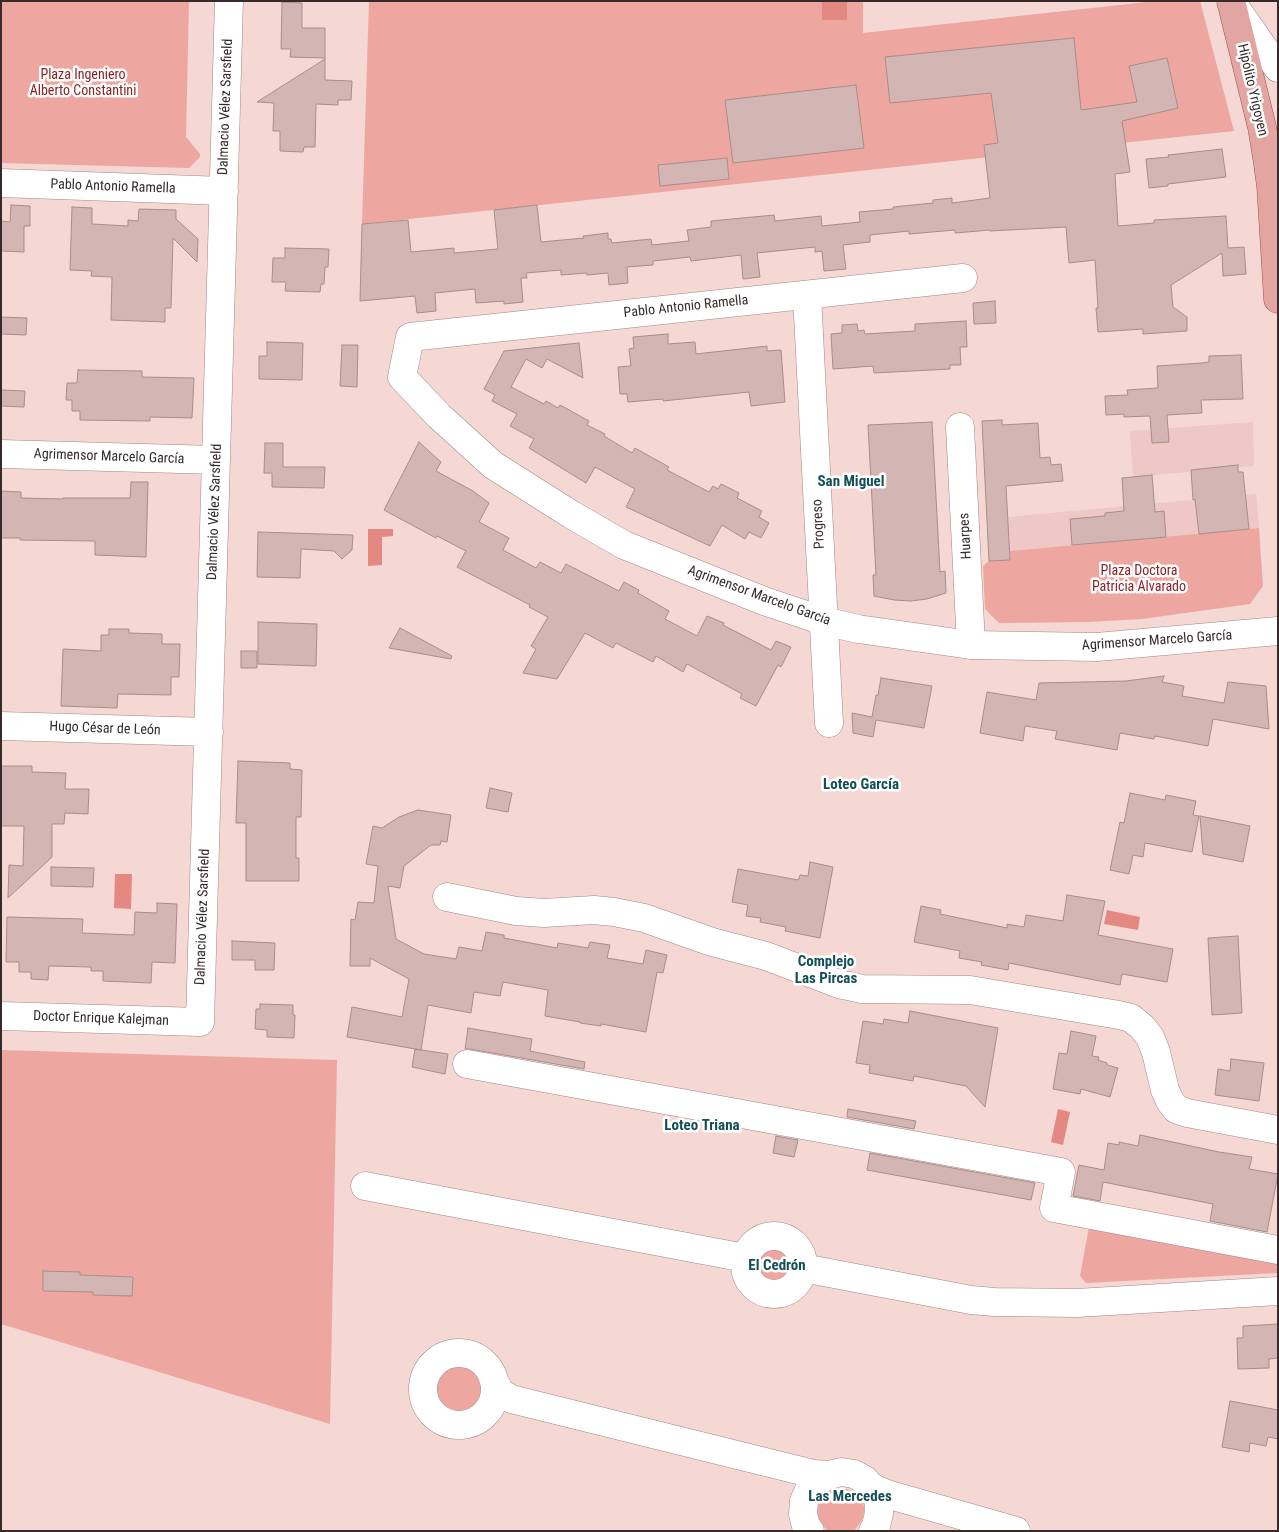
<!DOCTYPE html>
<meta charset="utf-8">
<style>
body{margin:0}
#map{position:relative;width:1279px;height:1532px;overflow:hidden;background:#f5d7d4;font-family:"Roboto Condensed",sans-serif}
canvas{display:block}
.frame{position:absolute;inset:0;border:2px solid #362b2a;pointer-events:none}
</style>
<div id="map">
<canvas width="1279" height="1532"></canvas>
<div class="frame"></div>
</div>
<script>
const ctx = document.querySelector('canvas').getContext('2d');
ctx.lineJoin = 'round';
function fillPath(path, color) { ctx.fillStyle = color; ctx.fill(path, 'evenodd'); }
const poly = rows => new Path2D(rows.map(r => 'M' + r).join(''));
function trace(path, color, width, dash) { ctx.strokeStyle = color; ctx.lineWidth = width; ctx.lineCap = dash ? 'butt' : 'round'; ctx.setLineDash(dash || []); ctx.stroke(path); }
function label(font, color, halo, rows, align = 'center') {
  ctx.font = font + ' "Roboto Condensed",sans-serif'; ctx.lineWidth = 5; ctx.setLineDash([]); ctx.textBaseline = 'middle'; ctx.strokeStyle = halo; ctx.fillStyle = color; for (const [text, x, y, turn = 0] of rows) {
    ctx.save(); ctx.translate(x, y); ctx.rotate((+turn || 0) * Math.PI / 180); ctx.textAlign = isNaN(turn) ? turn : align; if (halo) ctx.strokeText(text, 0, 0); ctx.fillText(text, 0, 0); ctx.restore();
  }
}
fillPath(poly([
 [1253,422,1254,466,1133,477,1130,431],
 [1256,494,1259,528,1010,551,1008,517]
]), '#edc8c4');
fillPath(poly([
 [1,1,189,1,186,137,200,154,200,157,189,168,1,163],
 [369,1,863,1,863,33,1156,1,1200,1,1234,131,362,224],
 [1259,528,1263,586,1250,604,1142,619,1088,622,999,623,985,609,983,566,989,561,1010,560,1010,551],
 [1,1050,337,1060,330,1424,1,1324],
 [1090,1221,1278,1255,1278,1273,1086,1283,1080,1276],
 '757 1264a16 16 0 1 1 32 0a16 16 0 1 1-32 0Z',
 '436 1388a23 23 0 1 1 46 0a23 23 0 1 1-46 0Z',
 [835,1488,843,1488,850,1490,856,1493,861,1499,864,1506,864,1513,862,1520,854,1531,828,1531,820,1523,817,1516,819,1501,823,1496,829,1491]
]), '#eea6a0');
fillPath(poly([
 [822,1,847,1,847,20,822,20],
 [368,529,393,529,393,536,382,537,382,565,368,566],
 [115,874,132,874,131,909,114,908],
 [1107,910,1140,917,1138,930,1104,924],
 [1058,1109,1070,1112,1063,1145,1051,1142]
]), '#e48982');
const building = poly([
 [282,2,302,3,302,28,325,28,325,58,290,57,291,49,281,49,282,2],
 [1074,38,1081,110,1137,102,1129,66,1167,58,1178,108,1122,121,1130,172,1115,174,1118,226,1154,223,1154,220,1226,216,1228,248,1244,247,1246,274,1223,276,1222,253,1171,285,1173,307,1187,317,1187,331,1143,334,1143,329,1098,332,1096,308,1098,308,1095,260,1069,263,1066,227,990,231,990,230,955,233,955,230,909,234,909,231,870,235,870,242,843,245,846,269,824,271,822,251,815,252,815,247,757,253,760,277,743,279,741,255,691,261,690,257,653,261,653,265,627,267,628,283,609,285,608,273,587,275,587,273,561,275,561,270,526,273,527,278,521,278,523,302,504,304,504,301,476,303,475,289,435,293,436,311,417,313,415,296,360,301,362,224,408,220,411,252,454,248,454,253,498,249,494,210,537,205,541,242,584,238,583,236,608,233,608,239,611,239,612,243,651,239,652,245,689,241,687,230,711,227,711,221,774,215,775,221,821,216,822,226,860,222,859,212,893,209,893,207,933,203,933,200,952,198,952,203,990,198,984,145,998,143,991,93,890,103,885,57,1074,38],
 [325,59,325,80,352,81,351,100,338,100,338,105,316,104,315,147,304,147,303,152,280,151,280,131,273,131,274,103,257,102,325,59],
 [856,85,864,148,733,163,725,100,856,85],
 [1222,149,1226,177,1168,184,1168,186,1149,188,1146,159,1169,157,1168,155,1222,149],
 [727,158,729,179,660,186,658,165,727,158],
 [11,205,30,206,30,226,24,226,24,252,1,251,1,221,10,222,11,205],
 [72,207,92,208,92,224,128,226,128,220,138,221,139,209,176,210,176,219,198,239,197,262,173,238,171,308,165,308,165,322,111,320,112,277,91,276,92,271,70,270,72,207],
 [285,248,329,249,328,267,325,267,324,284,321,284,320,292,285,291,286,282,272,282,273,258,285,258,285,248],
 [995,301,996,323,974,324,973,303,995,301],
 [1,317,27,318,26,335,1,334,1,317],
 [966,321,967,347,960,347,961,365,950,365,950,369,874,373,873,366,833,369,831,334,842,333,842,325,857,324,858,331,864,330,865,334,915,331,915,324,966,321],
 [668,334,668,344,695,342,696,354,767,346,767,351,781,350,785,402,751,406,749,392,663,401,663,399,628,402,627,394,620,394,618,367,631,366,629,349,634,348,633,337,668,334],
 [267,342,303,343,302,380,259,379,259,356,267,356,267,342],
 [579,343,583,378,547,359,542,368,526,359,511,387,544,404,546,401,558,408,560,405,589,421,587,425,605,434,604,436,632,453,635,448,669,467,667,470,709,492,713,486,718,489,721,484,739,493,737,498,762,511,759,517,769,523,761,538,749,532,745,539,722,525,710,546,626,507,635,489,595,467,586,483,529,448,534,439,510,426,517,414,492,401,495,395,484,389,504,351,579,343],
 [342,345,358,345,357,387,340,386,342,345],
 [1241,355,1243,399,1201,400,1202,413,1167,415,1169,442,1152,443,1150,416,1124,417,1124,414,1106,415,1105,396,1128,395,1127,390,1158,388,1157,366,1202,363,1209,362,1209,356,1241,355],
 [78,370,142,371,142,377,194,378,192,418,150,417,150,421,80,420,80,411,72,411,72,400,66,400,67,383,77,383,78,370],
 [1,390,25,391,24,407,1,406,1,390],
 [1002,420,1002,425,1038,423,1040,458,1050,457,1051,465,1061,464,1063,481,1006,486,1010,560,989,561,982,421,1002,420],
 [932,422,940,572,945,571,946,593,927,599,911,601,894,600,874,596,873,575,876,575,868,425,932,422],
 [419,442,441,462,436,471,473,491,489,503,479,522,509,538,503,550,536,568,540,562,561,573,566,564,619,591,624,582,639,590,638,593,669,611,665,619,697,636,707,616,724,623,723,625,771,650,776,641,791,647,781,667,778,665,756,706,740,698,742,694,687,664,683,672,656,656,653,662,616,643,613,648,585,633,557,679,523,673,536,649,531,646,548,617,529,607,530,605,457,567,466,551,437,536,436,538,384,510,419,442],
 [265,443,283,443,283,467,325,467,324,488,272,487,272,473,264,473,265,443],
 [1238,465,1238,472,1243,472,1249,529,1199,534,1195,499,1193,500,1191,470,1238,465],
 [1152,475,1155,512,1164,511,1166,537,1072,545,1070,519,1105,516,1105,513,1124,511,1122,478,1152,475],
 [131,482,148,482,146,557,95,555,95,541,20,540,20,538,1,538,1,491,21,492,21,498,63,499,63,498,130,498,131,482],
 [258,532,353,535,352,550,342,559,334,551,301,549,300,578,257,577,258,532],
 [258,622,317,624,316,666,258,664,258,622],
 [400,628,452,656,451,659,389,648,400,628],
 [109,629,129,629,129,633,162,634,162,644,180,644,179,677,171,677,171,695,118,694,117,708,61,706,63,649,101,651,101,635,109,635,109,629],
 [241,651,257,651,257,668,241,668,241,651],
 [1164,676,1162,682,1184,686,1182,696,1224,703,1228,682,1266,686,1269,729,1213,719,1208,746,1155,736,1154,739,1120,733,1117,750,1055,739,1057,731,1025,726,1023,741,980,733,987,692,1036,700,1039,683,1126,681,1164,676],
 [881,678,932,686,924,728,876,720,873,737,853,733,852,713,872,717,876,695,878,695,881,678],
 [238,761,290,763,290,769,302,770,301,817,296,817,296,858,299,858,299,881,246,881,246,823,236,823,238,761],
 [1,766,32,766,32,772,66,773,65,789,89,789,88,814,65,813,64,824,52,824,52,857,8,898,9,865,23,866,24,826,1,826,1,766],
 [490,788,512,793,508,812,486,808,490,788],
 [1130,793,1165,800,1166,795,1196,801,1193,815,1199,816,1192,852,1145,843,1143,857,1133,855,1129,874,1110,870,1120,822,1124,823,1130,793],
 [418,810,451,815,447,842,441,841,440,845,431,845,404,866,400,888,388,886,396,939,424,954,456,959,459,947,482,951,486,932,504,935,504,938,557,948,558,943,588,948,590,942,610,945,607,958,643,964,646,950,667,955,663,973,657,972,646,1032,601,1024,601,1026,580,1023,580,1022,545,1016,548,990,503,982,500,996,474,992,471,1013,428,1005,421,1050,347,1037,352,1007,402,1017,409,979,370,958,370,966,350,966,351,919,355,920,358,902,374,903,378,866,366,864,373,826,382,828,399,817,418,810],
 [1200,816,1250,826,1243,862,1203,854,1200,816],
 [810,862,833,867,820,938,785,931,786,927,760,922,761,918,746,916,748,905,732,902,738,869,798,880,800,875,808,876,810,862],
 [51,867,94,868,93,887,51,886,51,867],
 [1067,895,1105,901,1098,935,1173,949,1167,982,1122,974,1120,985,1009,963,1008,970,981,965,982,962,959,958,960,951,914,942,921,906,941,910,940,914,1007,928,1007,924,1024,927,1026,915,1063,921,1067,895],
 [157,903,177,904,175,963,152,962,151,983,103,981,103,971,91,971,91,967,49,966,48,980,31,979,31,972,19,972,19,962,6,962,7,917,83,919,82,933,134,935,135,912,157,913,157,903],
 [1238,936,1242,1013,1212,1015,1208,938,1238,936],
 [232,941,275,943,274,970,255,970,255,960,232,960,232,941],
 [260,1004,293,1005,293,1015,295,1015,294,1038,267,1037,267,1030,255,1029,256,1009,260,1009,260,1004],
 [910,1011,998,1028,985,1107,966,1086,914,1076,913,1081,869,1073,870,1065,856,1063,863,1021,883,1024,884,1019,908,1023,910,1011],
 [468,1028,532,1039,530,1051,585,1062,584,1069,470,1049,465,1049,468,1028],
 [1071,1031,1096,1036,1092,1056,1099,1057,1098,1060,1107,1063,1107,1065,1118,1068,1110,1097,1081,1089,1080,1094,1053,1089,1059,1053,1067,1054,1071,1031],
 [415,1049,448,1054,445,1074,412,1067,415,1049],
 [1231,1059,1264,1063,1259,1101,1215,1095,1218,1069,1230,1071,1231,1059],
 [848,1109,916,1121,914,1129,847,1117,848,1109],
 [1140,1135,1219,1152,1252,1157,1249,1169,1278,1174,1267,1232,1210,1221,1213,1204,1103,1182,1100,1201,1073,1196,1079,1165,1104,1170,1108,1143,1119,1145,1119,1142,1138,1146,1140,1135],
 [776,1136,798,1140,794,1157,773,1153,776,1136],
 [870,1153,1035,1183,1031,1200,867,1170,870,1153],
 [43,1271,80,1272,80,1275,133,1277,132,1296,93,1295,93,1292,43,1291,43,1271],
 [1278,1324,1278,1358,1269,1359,1269,1368,1238,1369,1237,1338,1243,1338,1243,1326,1278,1324],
 [1230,1401,1278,1410,1278,1439,1268,1437,1266,1446,1250,1443,1249,1452,1222,1447,1230,1401]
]);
fillPath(building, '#d3b6b3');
trace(building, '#a88d8a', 1);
const minor = poly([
 [1232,3,1278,68],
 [1,183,224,191],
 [963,278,410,337,402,377,439,416,493,465,572,515,624,545,764,601,824,621,858,629,971,645,1097,647,1278,631],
 [807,295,829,723],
 [960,427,971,645],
 [1,454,216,460],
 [1,726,209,732],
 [447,897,516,911,544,913,594,910,614,912,644,918,712,942,766,956,839,984,862,989,970,990,1119,1015,1131,1018,1142,1027,1150,1037,1156,1052,1165,1090,1170,1101,1176,1109,1187,1113,1278,1130],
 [1,1016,200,1022,229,1],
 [467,1064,1061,1172,1054,1208,1278,1250],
 [365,1186,745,1258],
 '745 1265a29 29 0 1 1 58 0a29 29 0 1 1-58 0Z',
 [803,1268,971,1300,994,1302,1077,1303,1278,1291],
 '423 1389a36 36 0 1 1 72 0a36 36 0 1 1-72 0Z',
 [493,1379,500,1392,511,1399,814,1474,829,1475,841,1472,854,1474,865,1480,873,1490,879,1501,879,1513,876,1526,873,1531],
 [869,1485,877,1490,890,1495,1016,1531],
 [810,1531,806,1526,803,1514,804,1501,809,1490,818,1481,829,1475]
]);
const major = poly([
 [1231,1,1262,127,1267,157,1271,186,1278,299]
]);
trace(minor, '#a28784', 29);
trace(major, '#9b534e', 29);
trace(minor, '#fff', 28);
trace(major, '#e3a5a1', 28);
label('14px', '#8c2223', '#fff', [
 ["Plaza Ingeniero",83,75],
 ["Alberto Constantini",83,91],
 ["Plaza Doctora",1139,571],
 ["Patricia Alvarado",1139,587]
]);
label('14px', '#362b2a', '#fff', [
 ["Hipólito Yrigoyen",1252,90,77],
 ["Dalmacio Vélez Sarsfield",226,107,-88],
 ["Pablo Antonio Ramella",113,187,2],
 ["Pablo Antonio Ramella",686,307,-6],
 ["Agrimensor Marcelo García",109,457,2],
 ["Dalmacio Vélez Sarsfield",215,512,-88],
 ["Progreso",819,524,-93],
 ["Huarpes",966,536,-93],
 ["Agrimensor Marcelo García",759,596,20],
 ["Agrimensor Marcelo García",1157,641,-4],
 ["Hugo César de León",105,729,2],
 ["Dalmacio Vélez Sarsfield",203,917,-88],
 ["Doctor Enrique Kalejman",101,1019,2]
]);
label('bold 15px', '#134f56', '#fff', [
 ["San Miguel",851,482],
 ["Loteo García",861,785],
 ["Complejo",826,962],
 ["Las Pircas",826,979],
 ["Loteo Triana",702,1126],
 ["El Cedrón",777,1266],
 ["Las Mercedes",850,1497]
]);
</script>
